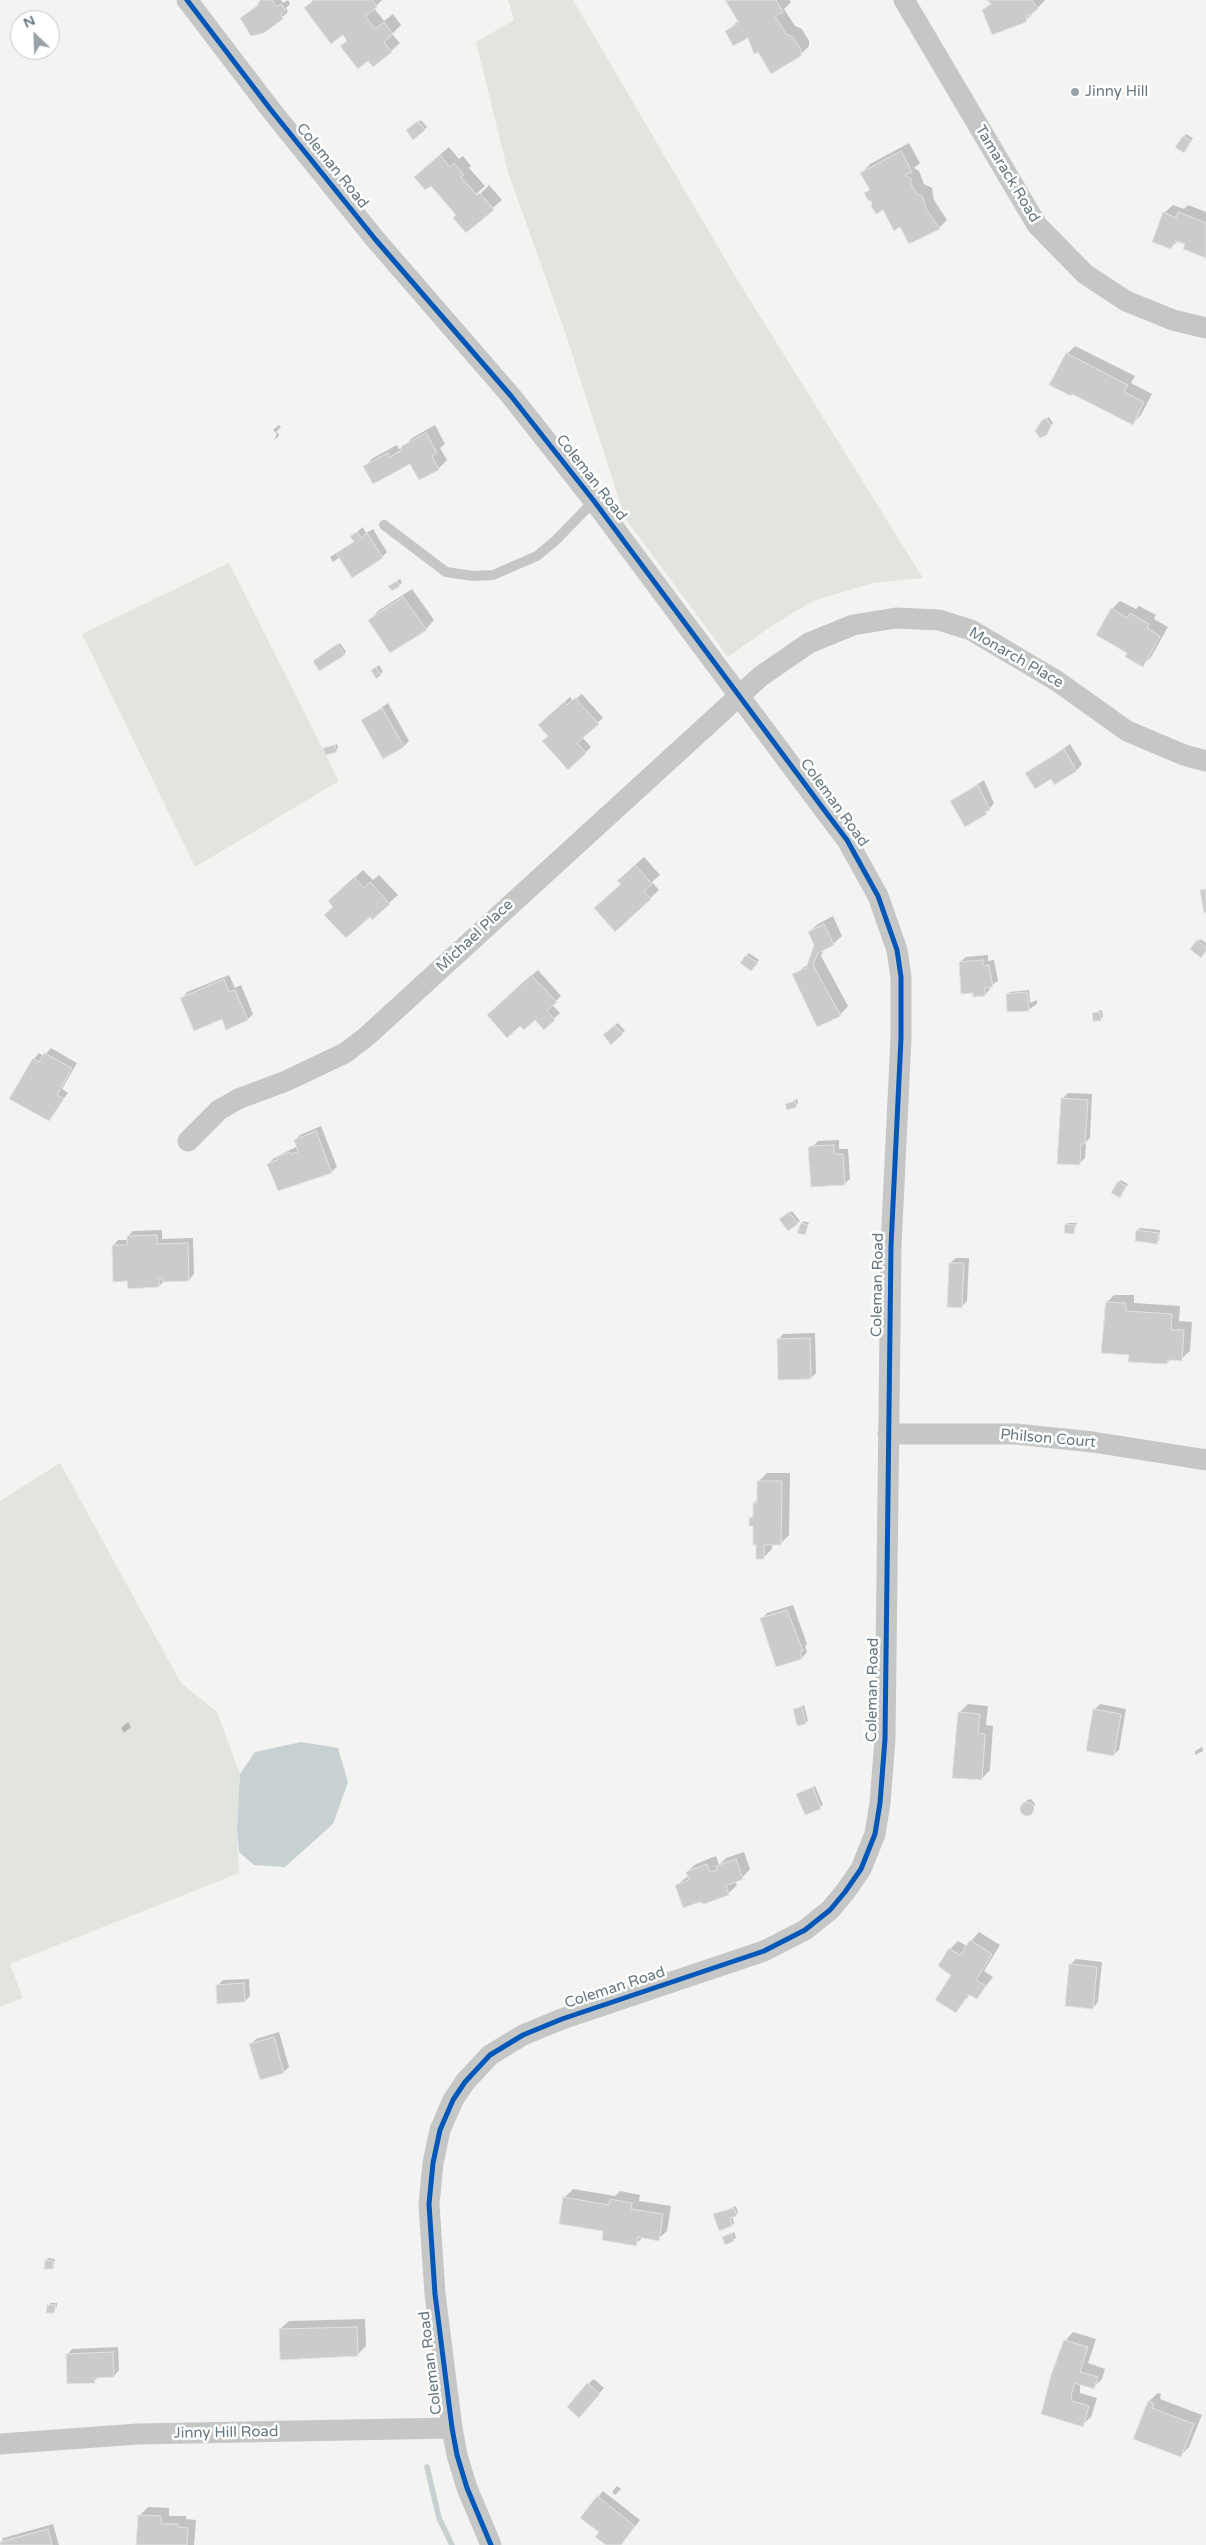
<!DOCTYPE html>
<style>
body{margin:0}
#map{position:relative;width:1206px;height:2545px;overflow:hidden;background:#f3f3f1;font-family:"Varela Round",sans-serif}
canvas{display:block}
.north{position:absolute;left:10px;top:10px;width:50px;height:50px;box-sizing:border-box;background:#fff;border:1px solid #c1c9cc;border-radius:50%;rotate:336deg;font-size:14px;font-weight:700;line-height:20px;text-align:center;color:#657780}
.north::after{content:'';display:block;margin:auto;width:18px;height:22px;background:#97a2a8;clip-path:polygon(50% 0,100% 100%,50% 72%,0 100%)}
</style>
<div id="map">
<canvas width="1206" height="2545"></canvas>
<div class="north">N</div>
</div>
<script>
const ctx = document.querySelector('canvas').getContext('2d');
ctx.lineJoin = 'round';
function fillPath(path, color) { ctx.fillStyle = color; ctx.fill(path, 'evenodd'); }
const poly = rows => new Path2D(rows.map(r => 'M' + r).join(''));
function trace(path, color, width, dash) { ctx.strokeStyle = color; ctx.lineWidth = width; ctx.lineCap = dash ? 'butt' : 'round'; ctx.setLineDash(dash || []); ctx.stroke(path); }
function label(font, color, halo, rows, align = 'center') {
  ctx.font = font + ' "Varela Round",sans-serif'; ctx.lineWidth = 5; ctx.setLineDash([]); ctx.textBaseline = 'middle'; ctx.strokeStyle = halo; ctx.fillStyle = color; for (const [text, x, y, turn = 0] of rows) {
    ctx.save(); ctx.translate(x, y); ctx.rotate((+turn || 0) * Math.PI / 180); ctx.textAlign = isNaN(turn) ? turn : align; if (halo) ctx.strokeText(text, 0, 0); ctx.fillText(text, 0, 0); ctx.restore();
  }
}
fillPath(poly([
 [508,0,573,0,735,276,923,578,873,583,813,601,770,627,728,657,625,518,566,335,508,172,476,42,514,20],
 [229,563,339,781,195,867,82,634],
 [60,1463,181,1683,217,1712,240,1774,237,1829,239,1873,10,1964,23,1998,0,2007,0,1501]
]), '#e2e5df');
fillPath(poly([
 [301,1742,338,1748,348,1782,333,1824,285,1867,254,1865,239,1852,237,1829,240,1774,255,1752]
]), '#c7d1d2');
fillPath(poly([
 [260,0,281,0,283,3,288,0,290,4,286,8,288,12,264,32,242,18,258,5],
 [313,0,382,0,374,8,384,21,393,14,401,25,392,34,400,43,391,51,368,59,342,46,348,40,343,34,305,8],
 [727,0,789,0,791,2,784,9,795,26,802,29,809,41,809,46,800,55,748,37,726,32,739,20],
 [989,0,1045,0,1025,21,983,10,992,2],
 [421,120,427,127,414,138,410,128],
 [1186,134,1193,138,1186,149,1177,147],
 [909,143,920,163,914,168,919,171,924,184,932,188,934,200,947,220,939,228,901,226,866,193,870,189,862,173,870,164],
 [449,147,459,159,463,156,471,166,469,168,485,186,474,196,476,198,489,185,502,200,466,231,457,215,424,168],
 [1173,205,1184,209,1188,205,1206,212,1206,257,1178,241,1171,248,1164,213],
 [1075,346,1135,376,1131,383,1152,394,1141,415,1133,423,1067,354],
 [1049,417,1053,423,1049,429,1043,421],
 [279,425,281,427,276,432,279,434,278,437,274,440,277,434,273,430],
 [435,425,445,444,440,448,447,460,438,469,410,462,365,466,373,458,397,445,399,449,403,447,412,438],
 [363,527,366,533,373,529,387,552,382,557,340,557,333,562,330,557,355,541,352,536],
 [400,579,402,583,392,590,392,584],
 [412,589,434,620,426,629,370,620,378,611],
 [1120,601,1136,609,1139,606,1156,615,1154,619,1168,627,1151,657,1143,665,1129,652,1112,609],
 [340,643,346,652,344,654,316,659],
 [379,665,383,672,376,677,375,668],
 [582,694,603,718,582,737,591,747,585,753,549,735,545,719,570,697,573,701],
 [388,703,409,741,404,746,363,720],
 [337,744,338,748,336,751,324,749],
 [1070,744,1082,764,1077,770,1055,783,1052,778,1027,773],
 [984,780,994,803,986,813,951,801],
 [644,857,660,875,652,882,659,890,615,930,622,884,627,872],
 [363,870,373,880,379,875,398,895,389,903,370,915,334,906,338,893],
 [833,916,842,936,833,944,824,948,821,956,848,1006,840,1015,794,975,809,963,815,945,809,932,818,924],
 [1200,939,1206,943,1206,950,1198,941],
 [749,953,759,960,753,967,741,963],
 [988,955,988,961,994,960,998,981,990,986,990,989,985,995,960,962,966,957],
 [538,970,561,996,552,1005,560,1013,544,1028,535,1018,521,1025,494,1010],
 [229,975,235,988,241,985,253,1014,248,1019,222,1018,182,998,187,992],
 [1029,990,1030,1003,1037,1000,1037,1004,1028,1010,1007,994,1010,992],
 [1102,1010,1103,1017,1100,1019,1093,1013],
 [618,1023,625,1031,622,1033,604,1035],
 [51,1048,77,1063,62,1089,68,1093,48,1120,34,1059,39,1053,44,1056],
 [1068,1093,1092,1094,1090,1138,1086,1142,1085,1158,1079,1164,1062,1099],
 [797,1099,798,1103,796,1106,787,1104],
 [321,1126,337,1167,331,1172,268,1164,274,1158,298,1146,295,1140,300,1135],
 [839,1140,839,1149,848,1149,850,1179,844,1184,810,1149,818,1141],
 [1121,1180,1128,1184,1122,1194,1119,1182],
 [792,1211,800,1221,797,1223,783,1217],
 [804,1221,809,1223,804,1234,802,1223],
 [1068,1223,1077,1223,1073,1232,1066,1225],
 [1140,1228,1160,1230,1159,1240,1157,1243,1137,1231],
 [162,1230,162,1239,193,1238,194,1274,189,1280,165,1280,159,1286,129,1280,113,1246,118,1240,128,1240,128,1236,133,1231],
 [956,1258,969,1258,967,1301,961,1307,950,1263],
 [1114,1295,1134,1295,1134,1303,1180,1306,1179,1321,1192,1322,1190,1351,1181,1359,1171,1359,1167,1363,1130,1353,1102,1352,1105,1304],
 [815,1333,816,1373,811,1378,778,1340,783,1334],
 [767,1473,790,1473,789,1535,780,1544,772,1544,772,1549,763,1558,751,1518,754,1514,754,1503,758,1499,759,1481],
 [793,1605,807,1644,805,1646,807,1652,802,1658,777,1666,762,1619,767,1613],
 [968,1704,988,1706,986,1725,993,1726,990,1770,982,1779,959,1713],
 [1100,1704,1126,1709,1119,1750,1113,1755,1094,1710],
 [804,1705,808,1721,805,1723,795,1709],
 [128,1722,131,1727,124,1733,121,1728],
 [1202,1747,1203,1751,1195,1755,1195,1751],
 [815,1786,823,1805,806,1814,798,1795],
 [1031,1799,1035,1804,1033,1811,1025,1815,1021,1809,1027,1800],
 [744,1852,750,1869,742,1878,735,1881,737,1885,728,1894,677,1885,688,1876,687,1872,696,1864,716,1856,719,1865,726,1858],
 [979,1932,1000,1945,984,1971,993,1977,977,1998,970,1994,956,2012,950,1949,958,1941,967,1946],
 [1076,1959,1102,1962,1098,2002,1093,2008,1070,1965],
 [249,1979,250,1996,245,2001,217,1986,223,1980],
 [279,2032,289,2067,284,2072,251,2044,256,2039],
 [573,2189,615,2196,620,2191,640,2195,639,2201,671,2206,667,2231,658,2239,643,2237,636,2244,605,2230,564,2198],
 [736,2206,738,2213,732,2216,734,2223,732,2225,715,2215],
 [734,2232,736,2238,733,2240,724,2237],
 [48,2258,55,2259,53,2268,46,2261],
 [50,2303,57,2303,57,2307,48,2311],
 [365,2319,366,2346,357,2355,280,2329,289,2321],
 [1073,2332,1096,2339,1088,2363,1105,2369,1102,2379,1093,2388,1080,2384,1080,2393,1097,2398,1091,2417,1082,2425,1043,2413,1065,2341],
 [118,2347,119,2370,114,2376,99,2377,94,2381,67,2355,72,2349],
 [594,2379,604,2388,584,2411,588,2384],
 [1158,2393,1161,2394,1160,2399,1202,2415,1189,2447,1181,2455,1135,2438,1149,2401],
 [617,2486,621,2489,615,2495,612,2492],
 [603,2491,640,2520,621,2545,608,2545,601,2532,598,2497],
 [148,2507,169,2508,169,2516,186,2516,186,2519,196,2520,194,2545,137,2545,139,2516],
 [53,2524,59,2545,0,2545,3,2538]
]), '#0003');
trace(poly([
 [427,2467,439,2518,452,2545]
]), '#c7d1d2', 5.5);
const building = poly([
 [260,0,272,0,277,7,281,4,285,10,281,14,283,19,264,33,251,36,240,18,257,6,260,0],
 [314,0,372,0,377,7,365,16,375,29,384,22,393,34,384,42,392,52,373,67,368,61,358,69,340,46,347,41,343,35,331,44,304,8,314,0],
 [725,0,776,0,783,12,775,16,786,34,793,37,801,50,801,56,771,74,758,52,754,54,748,38,733,46,725,31,739,23,725,0],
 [986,0,1032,0,1038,9,1031,14,1032,16,1027,15,1026,22,992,35,982,10,992,4,986,0],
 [418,121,425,130,413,140,406,130,418,121],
 [1183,136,1191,141,1184,153,1175,147,1183,136],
 [901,151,912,172,905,175,912,180,910,182,916,193,923,197,926,209,940,229,909,244,900,227,894,231,883,210,876,214,871,206,872,202,868,200,864,193,870,190,860,173,901,151],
 [440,155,450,167,454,163,464,175,461,177,477,195,480,193,494,210,466,233,453,218,456,215,431,186,425,190,414,177,440,155],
 [1163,212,1176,218,1178,212,1206,223,1206,258,1183,249,1185,244,1175,241,1171,249,1152,242,1163,212],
 [1066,353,1128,385,1124,392,1144,402,1133,425,1072,394,1071,396,1049,385,1066,353],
 [1046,418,1051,426,1047,435,1040,438,1035,431,1042,420,1046,418],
 [426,433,437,453,432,456,439,470,419,480,410,464,373,484,363,466,388,453,390,457,400,451,402,446,426,433],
 [357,532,361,538,367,533,383,558,352,578,336,553,354,542,350,536,357,532],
 [397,581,400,586,392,591,388,586,397,581],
 [403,597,427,630,390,653,368,620,403,597],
 [1111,608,1127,618,1130,613,1149,624,1147,628,1160,636,1143,667,1125,657,1127,653,1096,635,1111,608],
 [337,644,345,655,319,671,313,661,337,644],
 [376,667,381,675,376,679,371,670,376,667],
 [575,698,599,724,577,743,586,753,568,770,542,741,548,736,538,725,564,702,567,705,575,698],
 [382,708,404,747,383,759,361,720,382,708],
 [335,745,337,752,325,755,323,748,335,745],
 [1064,749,1077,771,1054,785,1051,779,1035,789,1025,773,1064,749],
 [978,785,990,810,985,812,987,814,965,827,950,801,978,785],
 [635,865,652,884,644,891,651,899,615,932,594,908,621,884,617,881,635,865],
 [354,877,364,888,370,882,390,904,372,920,370,917,346,938,324,915,333,907,328,901,354,877],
 [1206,889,1206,913,1204,913,1200,890,1206,889],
 [824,924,834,945,818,953,813,965,841,1016,817,1027,792,974,806,968,814,945,808,932,824,924],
 [1197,940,1206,947,1206,951,1201,958,1190,949,1197,940],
 [746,955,758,963,751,971,740,963,746,955],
 [983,960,983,966,989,965,993,987,985,988,985,996,973,997,973,993,961,994,959,962,983,960],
 [531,975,557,1002,547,1011,555,1020,544,1030,535,1020,524,1030,520,1026,507,1038,487,1015,531,975],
 [224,979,229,992,235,990,248,1020,226,1030,222,1019,194,1031,180,998,224,979],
 [1027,992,1029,1011,1007,1012,1006,994,1027,992],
 [1100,1012,1101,1021,1093,1021,1092,1013,1100,1012],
 [615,1025,623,1034,611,1045,603,1035,615,1025],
 [44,1053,72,1068,57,1095,64,1099,49,1121,9,1099,33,1058,39,1062,44,1053],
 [1061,1098,1088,1100,1085,1144,1081,1144,1080,1165,1057,1164,1061,1098],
 [795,1101,797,1107,787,1110,785,1104,795,1101],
 [316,1131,332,1173,278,1191,267,1164,277,1160,276,1157,290,1152,291,1154,298,1152,294,1140,316,1131],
 [834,1145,834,1154,843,1154,845,1185,811,1187,808,1148,811,1146,834,1145],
 [1118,1181,1126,1186,1120,1198,1111,1193,1118,1181],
 [789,1212,798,1224,788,1231,779,1219,789,1212],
 [801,1223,808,1225,805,1235,797,1233,801,1223],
 [1065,1224,1075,1225,1074,1234,1064,1233,1065,1224],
 [1136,1230,1159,1233,1157,1244,1135,1241,1136,1230],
 [157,1235,157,1244,188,1243,189,1281,163,1282,163,1278,159,1279,159,1287,128,1289,127,1281,113,1282,112,1245,127,1245,127,1236,157,1235],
 [949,1263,964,1263,962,1308,947,1307,949,1263],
 [1106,1302,1126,1303,1126,1311,1172,1314,1171,1330,1184,1330,1182,1361,1168,1360,1167,1364,1128,1362,1129,1355,1101,1353,1106,1302],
 [810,1338,811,1379,778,1380,777,1339,810,1338],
 [757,1481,782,1481,781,1545,764,1545,764,1559,756,1559,756,1545,753,1545,753,1526,749,1526,749,1517,753,1518,753,1503,757,1503,757,1481],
 [787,1610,803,1651,800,1652,802,1659,776,1667,760,1618,787,1610],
 [802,1707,806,1724,797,1726,793,1709,802,1707],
 [1093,1709,1121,1714,1114,1756,1086,1751,1093,1709],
 [958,1712,980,1714,978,1733,985,1734,985,1738,982,1780,952,1778,958,1712],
 [813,1787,821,1809,805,1815,796,1794,813,1787],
 '1020 1809a7 7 0 1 1 14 0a7 7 0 1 1-14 0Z',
 [736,1859,743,1879,726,1886,729,1895,704,1904,700,1902,683,1908,675,1885,689,1880,686,1872,707,1864,710,1872,717,1870,716,1866,736,1859],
 [970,1940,992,1954,976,1980,986,1986,977,1999,968,1994,956,2013,935,2000,951,1975,938,1966,949,1948,960,1955,970,1940],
 [1069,1964,1097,1967,1093,2009,1065,2006,1069,1964],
 [244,1983,245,2002,217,2004,216,1985,244,1983],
 [274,2037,284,2073,260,2080,249,2044,274,2037],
 [563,2197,609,2205,610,2199,632,2203,631,2209,663,2214,659,2241,638,2237,636,2246,602,2240,603,2231,559,2224,563,2197],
 [734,2208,737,2216,730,2218,732,2226,719,2231,713,2214,734,2208],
 [731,2233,734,2241,725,2245,722,2237,731,2233],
 [45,2260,53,2261,53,2269,44,2269,45,2260],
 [47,2305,56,2305,54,2313,46,2313,47,2305],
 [357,2327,358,2356,280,2360,279,2329,357,2327],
 [1064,2340,1088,2347,1080,2372,1098,2377,1094,2389,1075,2383,1071,2396,1072,2401,1089,2406,1083,2427,1041,2414,1051,2375,1064,2340],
 [113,2352,114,2377,94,2378,95,2383,67,2384,66,2354,113,2352],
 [587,2383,600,2394,579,2418,567,2407,587,2383],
 [1148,2401,1154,2403,1152,2408,1194,2424,1181,2457,1133,2439,1148,2401],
 [597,2496,635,2526,621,2545,606,2545,595,2537,599,2532,580,2518,597,2496],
 [138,2515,161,2516,161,2524,178,2524,178,2527,188,2528,187,2545,136,2545,138,2515],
 [48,2529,52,2545,0,2545,0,2542,48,2529]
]);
fillPath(building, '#cacccc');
trace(building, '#e2e2e1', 1);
trace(poly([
 [384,525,446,572,473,576,493,575,537,556,556,540,594,501]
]), '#c5c7c7', 10);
trace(poly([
 [187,0,271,110,375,239,511,396,594,501,825,811,847,840,878,896,897,950,901,977,901,1038,891,1246,885,1739,880,1803,875,1834,861,1869,845,1892,830,1910,805,1930,764,1951,562,2019,523,2035,490,2055,465,2082,453,2100,440,2130,433,2163,429,2204,435,2294,452,2428,457,2455,467,2488,491,2545],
 [904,0,1037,225,1085,274,1126,301,1173,320,1206,328],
 [188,1141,219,1110,238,1099,286,1081,345,1053,366,1037,761,676,809,643,853,625,896,618,939,620,971,630,1057,681,1127,731,1184,755,1206,761],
 [888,1434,1016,1434,1093,1442,1206,1460],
 [0,2444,138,2434,452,2428]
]), '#c5c7c7', 21);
trace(poly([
 [187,0,271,110,375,239,511,396,594,501,825,811,847,840,878,896,897,950,901,977,901,1038,891,1246,885,1739,880,1803,875,1834,861,1869,845,1892,830,1910,805,1930,764,1951,562,2019,523,2035,490,2055,465,2082,453,2100,440,2130,433,2163,429,2204,435,2294,452,2428,457,2455,467,2488,491,2545]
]), '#0057b8', 5);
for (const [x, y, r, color] of [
 [1075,92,5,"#97a2a8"]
]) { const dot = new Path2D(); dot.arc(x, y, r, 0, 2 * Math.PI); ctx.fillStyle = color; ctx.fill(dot); trace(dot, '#fff', 2); }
label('15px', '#657780', '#fff', [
 ["Jinny Hill",1085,92]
], 'left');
label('15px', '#657780', '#fff', [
 ["Coleman Road",332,166,51],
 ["Tamarack Road",1007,174,59],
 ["Coleman Road",591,478,52],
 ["Monarch Place",1016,658,30],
 ["Coleman Road",834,803,54],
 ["Michael Place",475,936,-43],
 ["Coleman Road",878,1285,-89],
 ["Philson Court",1048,1439,5],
 ["Coleman Road",873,1690,-89],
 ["Coleman Road",615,1988,-18],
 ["Coleman Road",431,2363,-97],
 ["Jinny Hill Road",226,2433,-1]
]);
</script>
